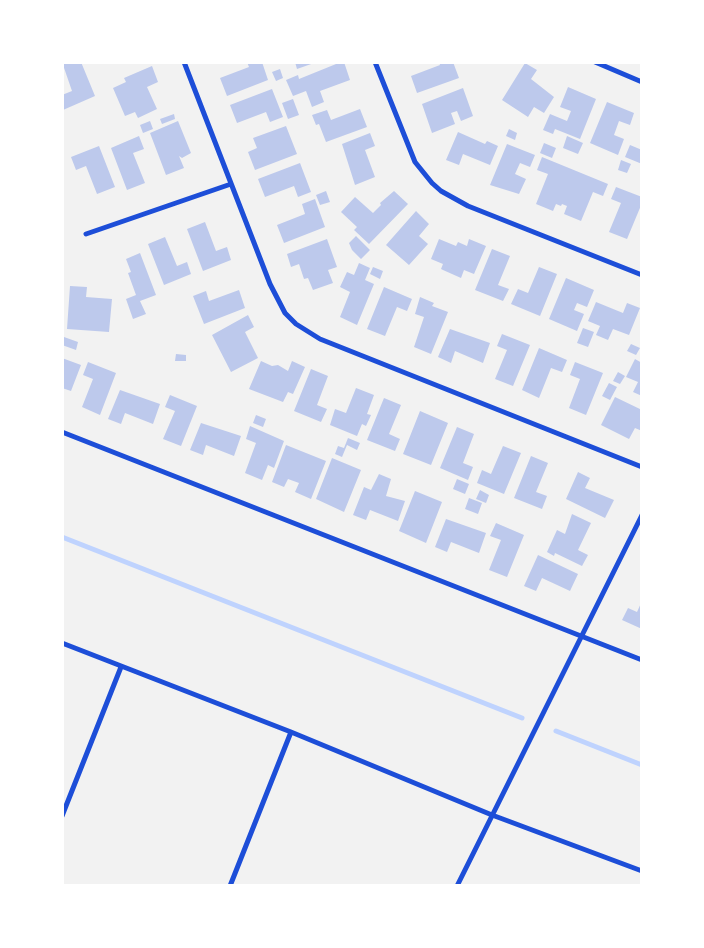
<!DOCTYPE html>
<style>
body{margin:0}
#map{position:relative;width:704px;height:948px;overflow:hidden;background:#f2f2f2;font-family:"Exo 2",sans-serif}
canvas{display:block}
.frame{position:absolute;inset:0;border:64px solid #fff;pointer-events:none}
</style>
<div id="map">
<canvas width="704" height="948"></canvas>
<div class="frame"></div>
</div>
<script>
const ctx = document.querySelector('canvas').getContext('2d');
ctx.lineJoin = 'round';
const poly = rows => new Path2D(rows.map(r => 'M' + r).join(''));
function trace(path, color, width, dash) { ctx.strokeStyle = color; ctx.lineWidth = width; ctx.lineCap = dash ? 'butt' : 'round'; ctx.setLineDash(dash || []); ctx.stroke(path); }
function fillPath(path, color) { ctx.fillStyle = color; ctx.fill(path, 'evenodd'); }
trace(poly([
 [62,537,522,718],
 [556,731,642,765]
]), '#bfd3fe', 5);
fillPath(poly([
 [62,62,81,62,95,96,63,110,62,95,72,91],
 [247,62,262,62,268,80,227,96,220,78,249,67],
 [295,62,314,62,314,63,297,69],
 [341,62,344,62,350,80,320,91,324,102,312,107,306,91,293,96,286,80,298,75,299,79],
 [439,62,453,62,459,78,417,93,411,76,440,65],
 [525,63,537,70,531,79,554,97,544,113,534,107,528,117,502,100],
 [152,66,158,82,147,87,157,109,138,118,135,112,125,116,113,88,126,82,124,78],
 [280,69,283,78,276,81,272,72],
 [568,87,596,99,580,139,555,129,553,134,543,130,550,114,567,121,571,111,560,107],
 [463,88,473,116,461,121,457,111,451,113,455,124,432,133,422,104],
 [272,89,283,117,270,122,266,112,237,123,230,105],
 [293,99,299,115,288,119,282,103],
 [607,102,634,113,630,125,619,121,614,135,624,139,618,155,590,143],
 [360,109,367,127,326,142,319,124,316,125,312,115,327,110,331,120],
 [174,114,175,119,162,124,160,119],
 [150,121,153,129,143,133,140,125],
 [178,121,191,153,182,158,179,156,184,168,166,175,150,133],
 [286,126,297,154,255,170,248,152,257,148,253,138],
 [509,129,517,133,515,140,506,136],
 [458,132,485,144,487,141,498,146,490,165,463,154,459,165,446,160],
 [370,133,375,146,365,150,375,177,355,185,342,144],
 [139,136,144,149,133,153,145,183,127,190,111,148],
 [567,136,583,143,578,154,563,148],
 [544,143,556,148,552,158,540,153],
 [507,144,535,155,530,167,520,163,515,174,526,179,519,194,490,185],
 [630,145,642,150,642,164,625,157],
 [99,146,115,187,97,194,86,166,76,170,71,157],
 [542,157,608,184,603,196,593,192,581,221,564,214,567,206,562,204,561,206,556,204,553,211,536,204,548,174,537,170],
 [621,160,631,164,627,173,618,170],
 [300,163,311,192,298,197,294,186,265,197,258,179],
 [616,187,642,197,642,203,627,239,609,232,621,203,611,199],
 [326,191,330,202,320,205,316,195],
 [394,191,408,204,369,244,354,230,357,227,341,212,355,197,373,213,381,205,380,203],
 [315,199,325,227,284,243,277,225,305,214,302,204],
 [416,211,429,224,419,236,428,244,409,265,386,245],
 [205,222,216,251,227,247,231,260,203,271,187,229],
 [356,236,370,250,361,259,352,250,349,243],
 [165,237,177,266,187,262,191,274,164,285,148,244],
 [327,239,337,267,328,270,333,283,313,290,308,278,304,279,299,264,291,267,287,254],
 [439,239,456,246,458,242,467,246,469,239,486,246,474,274,464,270,461,278,443,270,441,269,443,264,431,259],
 [492,249,510,256,498,285,509,289,503,301,475,290],
 [140,253,156,295,140,301,146,314,133,319,126,299,136,295,128,273,131,272,126,259],
 [359,263,370,268,365,280,374,284,357,325,340,317,350,292,340,287,347,272,354,275],
 [373,267,383,271,380,279,370,274],
 [539,267,557,274,540,316,511,304,518,289,528,293],
 [566,278,594,290,587,307,577,303,574,310,584,314,577,331,549,319],
 [70,286,87,287,86,297,112,299,109,332,67,329],
 [384,287,412,299,407,311,397,307,385,336,367,329],
 [239,290,245,308,204,324,193,296,206,291,209,301],
 [420,297,434,303,432,306,448,312,431,354,414,347,424,317,415,314],
 [596,302,623,313,627,303,640,308,629,335,613,329,608,340,596,335,600,326,588,321],
 [248,315,254,327,245,332,258,358,231,372,212,335],
 [583,328,594,332,588,347,577,343],
 [450,329,490,343,483,363,455,351,451,363,438,357],
 [502,334,530,345,513,386,495,379,507,350,497,346],
 [64,337,78,342,76,350,62,345],
 [631,344,640,348,636,355,627,351],
 [539,348,567,360,562,372,551,368,539,398,522,390],
 [176,354,186,355,186,361,175,361],
 [62,358,81,365,71,391,62,388],
 [635,359,642,363,642,396,633,392,638,382,626,377],
 [261,361,272,366,278,365,288,371,292,361,305,367,293,394,288,392,283,402,249,389],
 [88,362,116,373,100,415,82,407,93,379,83,375],
 [575,362,603,373,586,415,569,408,580,379,570,375],
 [311,369,328,376,317,405,327,409,321,422,294,411],
 [618,372,625,376,620,384,613,381],
 [609,383,617,387,610,400,602,396],
 [356,388,374,395,367,414,371,415,366,426,362,424,357,436,330,425,335,409,346,413],
 [120,390,160,404,153,424,125,413,121,424,108,419],
 [170,395,197,406,181,446,163,439,175,411,165,407],
 [615,397,642,410,642,431,635,428,629,439,601,425],
 [384,398,401,405,389,434,400,439,395,451,367,440],
 [420,411,448,423,431,465,403,454],
 [256,415,266,419,263,427,253,423],
 [201,423,241,436,234,456,206,445,203,455,190,450],
 [250,426,284,441,274,468,268,465,262,480,245,473,256,443,246,439],
 [457,427,474,434,463,463,473,467,468,480,440,468],
 [348,438,360,443,357,450,347,445,342,457,335,454,338,446,344,448],
 [286,445,326,461,311,499,295,492,299,483,288,479,284,487,272,482],
 [503,446,521,453,504,494,477,483,482,470,491,474],
 [531,456,548,463,536,492,547,496,542,509,514,498],
 [332,458,361,470,344,512,316,499],
 [578,472,590,478,585,488,614,500,605,518,566,499],
 [379,474,391,479,386,496,405,501,398,521,370,510,366,520,353,515,364,487,371,490],
 [457,479,469,484,465,494,453,489],
 [480,490,489,495,486,503,476,499],
 [415,491,442,502,426,543,399,531],
 [469,498,482,503,478,514,465,509],
 [572,514,591,523,578,550,588,555,582,566,555,553,554,556,547,552,557,530,565,534],
 [446,519,486,533,479,553,451,542,447,552,435,547],
 [496,523,524,535,507,577,489,570,501,540,490,536],
 [538,555,578,574,570,591,542,578,536,591,524,586],
 [642,601,642,629,622,620,628,608,637,612]
]), '#bdc9ec');
trace(poly([
 [184,62,270,284,285,313,296,324,320,339,642,467],
 [375,62,415,162,432,183,441,191,468,206,642,275],
 [595,62,642,82],
 [86,234,231,184],
 [62,432,642,660],
 [62,643,291,732,492,815,642,871],
 [62,816,121,667],
 [230,886,291,732],
 [457,886,642,515]
]), '#1d4ed8', 5);
</script>
